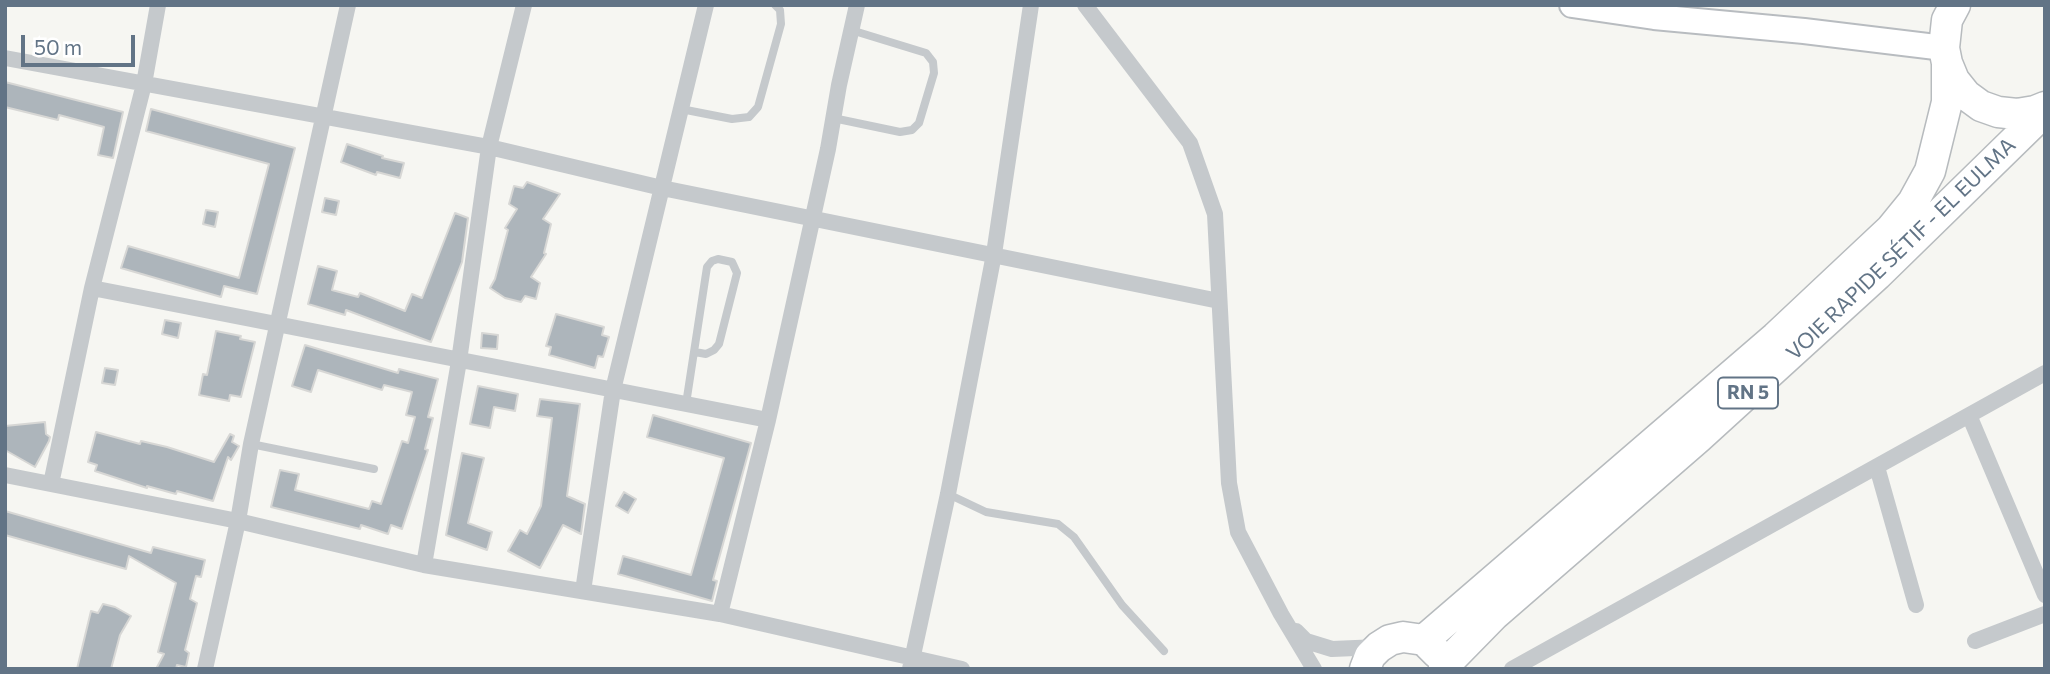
<!DOCTYPE html>
<meta charset="utf-8">
<style>
body{margin:0}
#map{position:relative;width:2050px;height:674px;overflow:hidden;background:#f6f6f2;font-family:Commissioner,sans-serif}
canvas{display:block}
.frame{position:absolute;inset:0;border:7px solid #627486;pointer-events:none}
.scale{position:absolute;left:21px;top:35px;width:114px;height:32px;box-sizing:border-box;border:4px solid #627486;border-top:0;padding-left:9px;font-size:21px;line-height:24px;white-space:nowrap;color:#627486;-webkit-text-stroke:5px #fff;paint-order:stroke}
</style>
<div id="map">
<canvas width="2050" height="674"></canvas>
<div class="frame"></div>
<div class="scale">50 m</div>
</div>
<script>
const ctx = document.querySelector('canvas').getContext('2d');
ctx.lineJoin = 'round';
function fillPath(path, color) { ctx.fillStyle = color; ctx.fill(path, 'evenodd'); }
const poly = rows => new Path2D(rows.map(r => 'M' + r).join(''));
function trace(path, color, width, dash) { ctx.strokeStyle = color; ctx.lineWidth = width; ctx.lineCap = dash ? 'butt' : 'round'; ctx.setLineDash(dash || []); ctx.stroke(path); }
function label(font, color, halo, rows, align = 'center') {
  ctx.font = font + ' Commissioner,sans-serif'; ctx.lineWidth = 7; ctx.setLineDash([]); ctx.textBaseline = 'middle'; ctx.strokeStyle = halo; ctx.fillStyle = color; for (const [text, x, y, turn = 0] of rows) {
    ctx.save(); ctx.translate(x, y); ctx.rotate((+turn || 0) * Math.PI / 180); ctx.textAlign = isNaN(turn) ? turn : align; if (halo) ctx.strokeText(text, 0, 0); ctx.fillText(text, 0, 0); ctx.restore();
  }
}
const building = poly([
 [5,82,123,112,113,158,98,155,104,127,59,115,58,120,5,107,5,82],
 [151,109,295,148,257,294,224,286,221,297,121,268,128,246,239,278,269,164,146,131,151,109],
 [347,144,383,156,382,158,404,163,400,178,377,172,376,175,341,162,347,144],
 [527,182,560,194,543,219,551,224,544,253,546,254,531,277,540,283,536,299,525,296,521,302,505,298,490,288,495,279,508,230,505,228,517,209,509,204,514,186,523,188,527,182],
 [325,198,339,201,336,215,322,212,325,198],
 [206,210,218,212,215,227,203,224,206,210],
 [455,213,468,218,462,262,431,342,346,310,345,315,308,304,318,266,337,271,332,290,358,297,360,293,405,311,412,294,422,298,455,213],
 [556,314,604,327,602,335,609,337,603,357,598,356,595,368,549,355,551,347,546,346,556,314],
 [165,320,181,323,178,338,162,334,165,320],
 [216,331,241,336,240,339,255,342,241,397,230,395,229,401,199,395,203,374,207,375,216,331],
 [482,333,498,335,497,349,481,348,482,333],
 [305,345,398,373,399,369,438,379,428,417,433,418,425,449,428,450,402,529,391,525,388,534,361,525,360,529,271,507,280,470,299,474,295,490,369,509,372,501,381,504,402,441,408,443,415,417,406,415,412,392,384,385,382,390,318,370,311,392,292,386,305,345],
 [105,368,118,370,115,385,102,383,105,368],
 [478,386,518,394,515,411,494,407,490,428,470,424,478,386],
 [540,399,580,404,567,496,585,504,581,534,563,525,540,568,508,551,520,530,527,534,541,506,552,418,537,416,540,399],
 [653,415,751,443,713,580,717,581,712,601,618,574,623,556,691,575,724,458,647,437,653,415],
 [45,422,46,434,50,437,49,441,35,467,5,450,5,426,45,422],
 [96,432,140,444,141,441,167,447,214,462,230,434,234,436,232,442,239,446,231,460,228,457,213,501,177,491,176,494,147,486,147,488,95,471,97,465,88,462,96,432],
 [462,453,484,458,468,523,492,532,487,550,446,535,462,453],
 [624,492,636,499,628,513,616,506,624,492],
 [5,511,151,553,153,547,205,560,201,577,196,576,190,599,197,603,185,650,189,653,186,667,177,665,176,669,156,669,164,654,158,652,176,583,129,556,126,569,5,535,5,511],
 [103,604,115,607,131,616,120,635,111,669,77,669,91,611,98,613,103,604]
]);
fillPath(building, '#adb5bb');
trace(building, '#d7d7d5', 2);
const primary = poly([
 [1572,5,1654,17,1804,31,1944,48]
]);
const highway = poly([
 [1955,5,1947,20,1944,48,1947,63,1954,80,1966,95,1981,106,1998,112,2017,114,2035,111,2045,107],
 [1424,640,1776,337,1891,229,1913,202,1930,171,1947,102,1947,63],
 [1444,666,1494,615,1698,438,1877,275,2045,111],
 [1365,669,1370,656,1379,647,1390,640,1403,637,1424,640,1437,653]
]);
trace(primary, '#b8bcc0', 28);
trace(highway, '#b7bbbe', 33);
trace(poly([
 [681,109,732,119,749,117,758,107,781,24,780,10,775,5],
 [833,118,900,132,912,130,919,123,934,73,933,62,926,53,851,30],
 [686,404,707,267,712,261,718,259,732,262,737,273,719,344,714,350,706,354,695,352],
 [251,444,374,469],
 [948,494,986,512,1058,524,1074,537,1122,605,1164,651]
]), '#c5c9cc', 8);
trace(poly([
 [1085,5,1190,143,1215,214,1229,483,1238,532,1281,614,1314,669],
 [5,58,489,147,662,188,1219,301],
 [92,288,768,420],
 [1969,415,2045,595],
 [1877,467,1916,605],
 [5,475,238,521,424,565,720,614,768,420,828,149,839,85,857,5],
 [51,484,92,288,144,84,158,5],
 [424,565,459,361,489,147,524,5],
 [583,591,613,390,706,5],
 [720,614,962,669],
 [1296,631,1306,641,1332,649,1379,647],
 [1975,641,2045,614],
 [205,669,238,521,251,444,348,5],
 [910,669,948,494,994,254,1031,5],
 [1512,669,2045,373]
]), '#c5c9cc', 16);
trace(primary, '#fff', 24);
trace(highway, '#fff', 30);
for (const [x, y, w] of [
 [1748,393,60]
]) { const box = new Path2D(); box.roundRect(x - w / 2, y - 15.5, w, 31, 5); ctx.fillStyle = '#fff'; ctx.fill(box); trace(box, '#627486', 2); }
label('bold 19px', '#627486', null, [
 ["RN 5",1748,393]
]);
label('21px', '#627486', '#fff', [
 ["VOIE RAPIDE SÉTIF - EL EULMA",1901,249,-44]
]);
</script>
